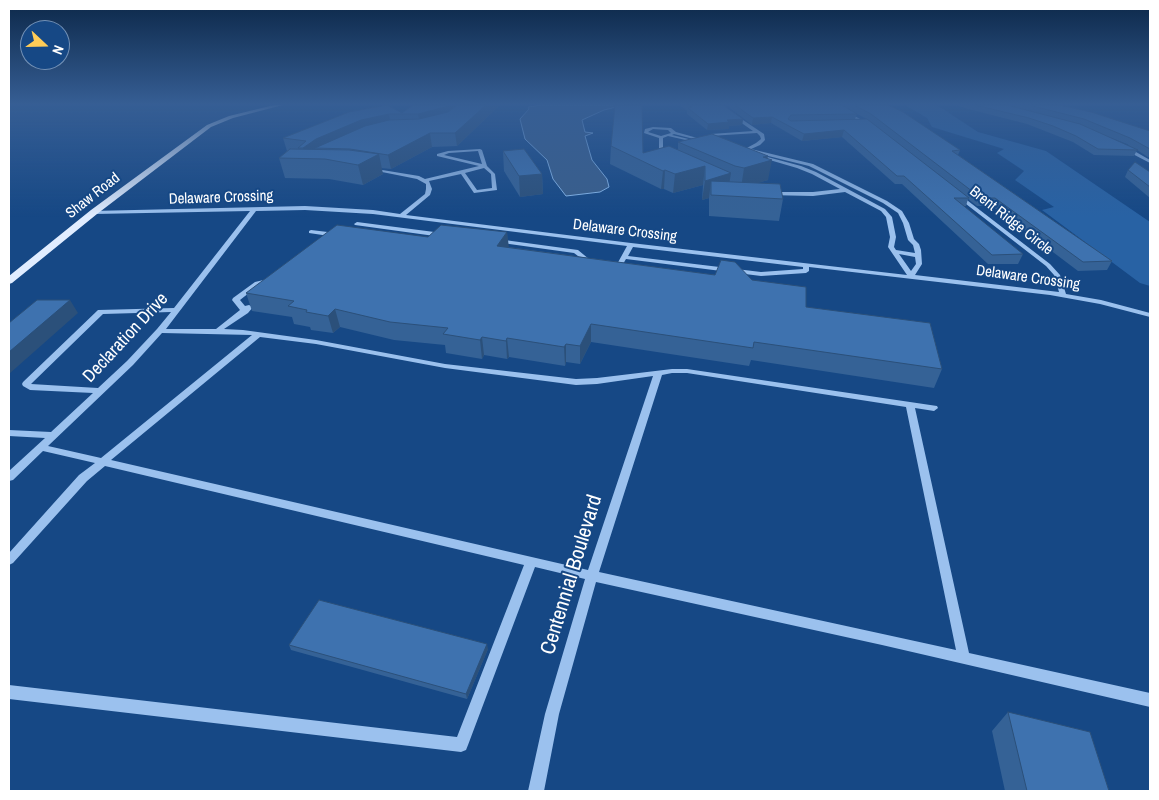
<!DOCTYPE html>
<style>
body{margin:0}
#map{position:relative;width:1159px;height:800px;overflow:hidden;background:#164885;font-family:"Archivo Narrow",sans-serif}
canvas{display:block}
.frame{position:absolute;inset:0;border:10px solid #fff;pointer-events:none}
.north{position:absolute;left:20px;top:20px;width:50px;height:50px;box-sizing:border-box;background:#164885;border:1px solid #7391b6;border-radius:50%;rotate:111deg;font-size:14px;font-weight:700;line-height:20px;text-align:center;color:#fff}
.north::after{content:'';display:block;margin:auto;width:18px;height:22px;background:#ffcc57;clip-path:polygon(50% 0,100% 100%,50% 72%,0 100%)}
</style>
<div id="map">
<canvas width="1159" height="800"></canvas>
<div class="frame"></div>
<div class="north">N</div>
</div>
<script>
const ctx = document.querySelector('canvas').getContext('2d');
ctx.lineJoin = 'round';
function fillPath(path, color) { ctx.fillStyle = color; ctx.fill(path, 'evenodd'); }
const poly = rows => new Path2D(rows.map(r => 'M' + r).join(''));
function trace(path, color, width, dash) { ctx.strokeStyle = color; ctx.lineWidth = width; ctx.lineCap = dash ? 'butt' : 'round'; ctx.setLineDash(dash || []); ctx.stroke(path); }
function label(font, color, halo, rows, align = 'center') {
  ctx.font = font + ' "Archivo Narrow",sans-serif'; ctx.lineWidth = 4; ctx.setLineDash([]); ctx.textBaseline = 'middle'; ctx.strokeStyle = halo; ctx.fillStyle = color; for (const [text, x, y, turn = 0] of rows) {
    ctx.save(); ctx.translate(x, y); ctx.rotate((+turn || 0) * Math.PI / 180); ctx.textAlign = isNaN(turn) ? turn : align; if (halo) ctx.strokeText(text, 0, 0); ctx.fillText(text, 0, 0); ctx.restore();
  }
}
fillPath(poly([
 [905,105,937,105,978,132,1046,151,1150,222,1150,286,1140,283,1042,210,1054,207,1015,180,1024,171,997,153,1004,149,932,127,927,118]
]), '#2862a4');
const water = poly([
 [541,105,624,105,604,110,582,120,585,132,593,133,585,136,592,160,607,179,609,187,600,192,566,196,553,179,547,160,525,139,520,119,529,109,528,107,541,105]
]);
fillPath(water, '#395e8b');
trace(water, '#8dbdf0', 1);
fillPath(poly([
 [719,105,723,105,725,108,764,134,765,140,760,145,751,149,813,164,887,201,902,211,909,223,914,239,919,244,921,250,922,264,915,275,1059,292,1054,275,1046,266,957,197,956,196,959,194,1050,264,1060,275,1066,294,1101,300,1150,313,1150,317,1100,304,1050,295,809,267,809,271,806,273,761,276,626,259,620,269,618,270,611,267,612,266,616,266,627,246,373,214,305,210,256,211,166,329,216,329,240,310,232,300,233,298,255,282,272,278,275,280,274,281,259,285,240,300,245,306,249,305,253,307,248,313,224,329,243,330,316,340,445,364,576,379,597,378,672,369,687,369,937,406,938,408,934,411,915,408,969,653,1150,693,1150,707,882,645,596,582,559,714,544,791,528,791,545,714,585,579,535,567,468,745,466,750,461,752,9,699,9,685,457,737,524,565,105,466,87,481,13,563,9,565,9,553,79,475,95,463,43,451,13,480,9,481,9,471,45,438,9,436,9,430,51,432,93,393,30,390,23,386,22,384,23,382,98,310,174,308,250,211,94,214,92,213,92,211,305,206,373,210,400,214,425,194,426,189,426,184,417,179,372,170,370,170,370,168,419,176,425,179,479,166,437,156,437,154,448,151,480,149,482,150,487,166,495,174,497,190,474,193,461,174,429,181,432,189,430,195,406,215,631,243,907,275,888,247,890,237,886,217,881,211,845,192,813,196,768,195,767,194,770,192,813,192,840,189,812,174,797,168,756,156,760,155,801,166,816,172,885,209,892,217,896,237,894,247,896,250,915,253,913,245,908,240,903,223,898,213,883,203,809,166,748,151,743,152,743,150,756,143,761,139,760,136,757,133,709,136,711,134,753,131,723,110,719,105],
 [478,151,482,164,444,155,449,153,478,151],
 [484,168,491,174,492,188,477,190,465,173,484,168],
 [633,247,803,267,803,269,761,272,628,256,633,247],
 [899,254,915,257,916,264,911,271,899,254],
 [171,312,157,329,127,361,98,388,31,384,103,314,171,312],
 [162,333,252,335,101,458,48,446,133,365,162,333],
 [260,337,316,344,445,368,576,385,597,384,653,376,588,570,111,460,260,337],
 [672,373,687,373,906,407,956,650,599,572,662,375,672,373],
 [832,105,836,105,872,126,869,127,832,105],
 [653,127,671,128,676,132,708,141,706,142,674,134,672,135,701,142,699,143,668,136,663,138,663,154,667,157,663,158,659,155,659,138,644,133,645,129,653,127],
 [653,129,668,130,671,133,661,136,648,132,653,129],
 [1125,148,1129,148,1150,160,1150,163,1125,150,1125,148],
 [357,222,442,233,445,235,442,237,355,225,354,224,357,222],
 [311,230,336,233,339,235,336,237,309,233,309,231,311,230],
 [497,239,578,250,595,264,594,265,590,265,574,253,495,242,494,241,497,239]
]), '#9bc1ee');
fillPath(poly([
 [274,105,283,105,233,118,211,127,97,214,12,283,9,284,9,276,91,210,207,125,229,116,274,105]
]), '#e1edff');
fillPath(poly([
 [413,105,500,105,457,146,432,147,391,169,381,168,383,174,363,185,329,179,285,178,279,158,287,151,283,138,349,112,402,113],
 [681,105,723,105,743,119,742,125,729,126,729,129,707,130,687,114,687,111,681,106],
 [726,105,888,105,960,150,958,155,1112,261,1107,270,1078,271,992,206,977,206,968,199,966,206,963,206,1023,254,1018,264,988,264,902,184,895,184,842,137,802,141,771,123,752,125],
 [857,114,867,119,855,119],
 [956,105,1059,105,1150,131,1150,157,1148,157,1137,150,1134,156,1094,155,1073,142,1027,124,968,109],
 [1104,135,1127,144,1131,147],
 [678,142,767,159,768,180,757,183,783,199,779,221,709,216,709,198,702,200,703,185,673,193,664,189,661,189,610,164,611,146,643,153,678,150],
 [503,151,542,174,543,194,520,197,504,171],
 [1128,170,1150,172,1150,198,1125,177],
 [507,232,508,247,752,280,806,307,942,369,934,388,751,360,749,366,591,342,580,364,566,362,565,366,509,357,507,359,484,355,482,359,446,353,445,345,394,340,340,327,333,333,311,330,310,327,294,324,292,317,252,311,246,293,428,237],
 [289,645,488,649,467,699,291,650],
 [1008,712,1109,791,1005,791,992,731]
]), '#356296');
fillPath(poly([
 [447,105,463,105,420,126,418,114],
 [486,105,500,105,457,146,455,133],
 [389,114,391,127,315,148,317,154,306,159,303,148,316,139,361,120],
 [772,117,771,123,752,125,753,118],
 [743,119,742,125,729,126,729,129,707,130,708,124,727,120],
 [844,130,842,137,802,141,804,134],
 [430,133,432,147,391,169,388,155],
 [379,154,383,174,363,185,358,165],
 [768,156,767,162,772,160,768,180,741,188,744,168,763,157],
 [705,166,703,185,673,193,675,174],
 [665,170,664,189,661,189,663,171],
 [731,173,728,192,711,181,709,198,702,200,705,181],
 [542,174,543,194,520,197,519,176],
 [507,232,509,248,497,246],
 [70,300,78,313,9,374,9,352],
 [335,309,340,327,333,333,328,316],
 [591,324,591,342,580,364,580,346],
 [482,337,484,355,482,359,480,340],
 [507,338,509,357,507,359,506,341],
 [566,344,566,362,565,366,564,347],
 [487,644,488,649,467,699,466,694]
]), '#2b507a');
const building = poly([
 [387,105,402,113,413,105,447,105,445,107,418,114,389,114,361,120,316,139,303,148,298,148,306,141,283,138,349,112,387,105],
 [457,105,486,105,455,133,430,133,388,155,350,149,315,148,365,126,389,120,419,119,448,112,457,105],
 [615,105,642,105,643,153,669,146,731,173,705,181,705,166,675,174,665,170,663,171,611,146,615,105],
 [688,105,723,105,743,119,727,120,729,122,708,124,688,108,692,107,688,105],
 [735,105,842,105,857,114,791,115,788,119,791,121,867,119,969,198,954,198,1023,254,992,255,904,176,897,176,844,130,804,134,772,117,753,118,735,105],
 [854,105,888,105,903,112,960,150,952,151,1112,261,1083,262,995,198,981,198,871,114,854,105],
 [975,105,1007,105,1080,124,1138,150,1098,149,1076,136,1053,126,1029,118,975,105],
 [1029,105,1059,105,1091,112,1150,131,1150,149,1130,138,1084,119,1029,105],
 [712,134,768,156,763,157,772,160,744,168,735,166,678,142,712,134],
 [290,149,349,150,379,154,358,165,325,159,279,158,290,149],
 [524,149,542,174,519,176,503,151,524,149],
 [1135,162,1150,172,1150,187,1128,170,1135,162],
 [711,181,780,184,783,199,711,195,711,181],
 [337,225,428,237,441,225,507,232,497,246,715,275,721,260,735,262,752,280,806,287,806,307,930,323,942,369,754,342,753,348,591,324,580,346,566,344,564,347,507,338,506,341,482,337,480,340,443,334,448,328,390,322,335,309,328,316,306,312,307,310,288,306,294,301,246,293,337,225],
 [37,300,70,300,9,352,9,323,37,300],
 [319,600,487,644,466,694,289,645,319,600],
 [1008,712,1090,732,1109,791,1027,791,1008,712]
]);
fillPath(building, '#3e72af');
trace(building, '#2b507a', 1);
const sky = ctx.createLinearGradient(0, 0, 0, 217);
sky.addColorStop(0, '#0c2849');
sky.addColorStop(0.48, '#365e94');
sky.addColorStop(1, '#365e9400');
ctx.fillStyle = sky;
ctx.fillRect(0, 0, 1159, 217);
label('15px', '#fff', '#164885', [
 ["Shaw Road",93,196,-38],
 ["Delaware Crossing",221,198,-2],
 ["Brent Ridge Circle",1011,221,38],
 ["Delaware Crossing",625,231,7],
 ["Delaware Crossing",1028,278,8]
]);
label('18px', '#fff', '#164885', [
 ["Declaration Drive",126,338,-47]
]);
label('21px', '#fff', '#164885', [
 ["Centennial Boulevard",572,575,-73]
]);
</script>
